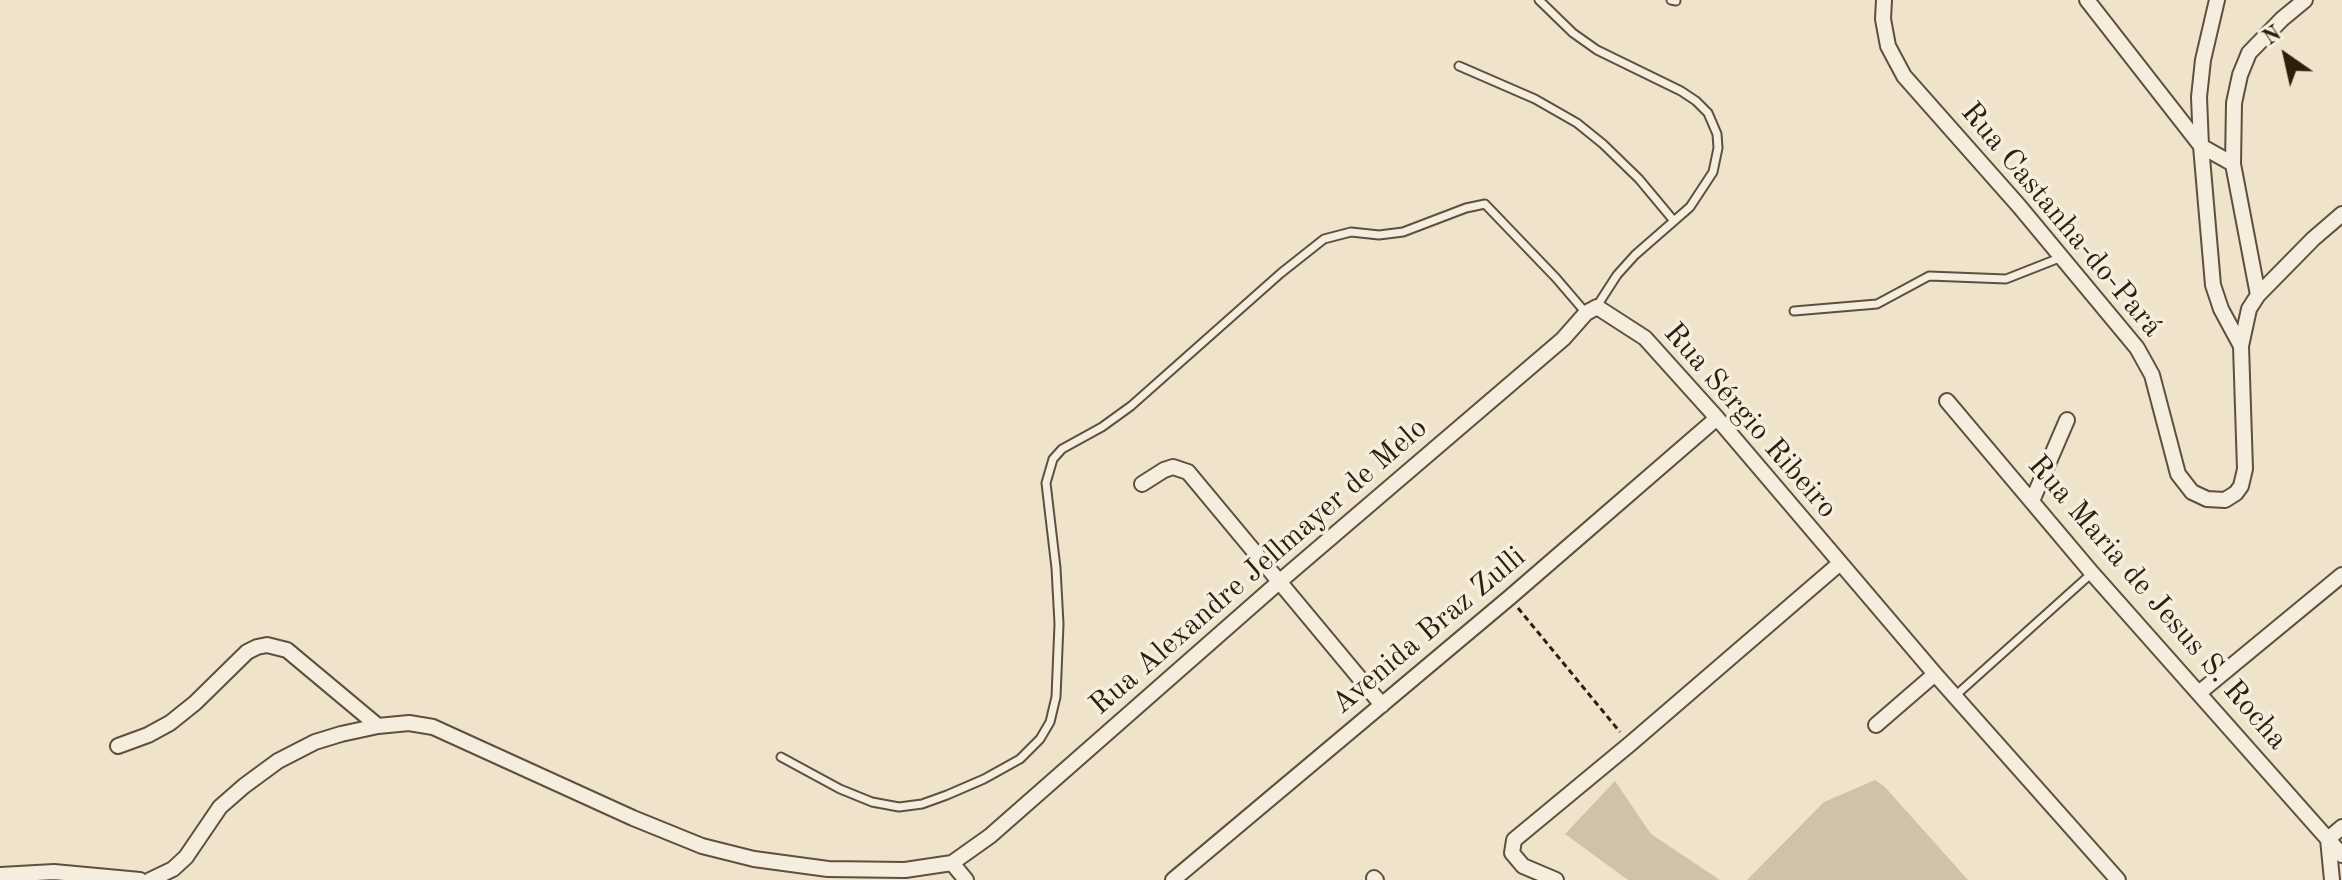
<!DOCTYPE html>
<meta charset="utf-8">
<style>
body{margin:0}
#map{position:relative;width:2342px;height:880px;overflow:hidden;background:#efe3cb;font-family:"Old Standard TT",serif}
canvas{display:block}
.north{position:absolute;left:2246px;top:16px;width:80px;height:80px;-webkit-text-stroke:6px #f5eddd;paint-order:stroke;rotate:326deg;font-size:22px;font-weight:700;line-height:32px;text-align:center;color:#2d1f0d}
.north::after{content:'';display:block;margin:auto;width:28px;height:36px;background:#2d1f0d;clip-path:polygon(50% 0,100% 100%,50% 72%,0 100%)}
</style>
<div id="map">
<canvas width="2342" height="880"></canvas>
<div class="north">N</div>
</div>
<script>
const ctx = document.querySelector('canvas').getContext('2d');
ctx.lineJoin = 'round';
function fillPath(path, color) { ctx.fillStyle = color; ctx.fill(path, 'evenodd'); }
const poly = rows => new Path2D(rows.map(r => 'M' + r).join(''));
function trace(path, color, width, dash) { ctx.strokeStyle = color; ctx.lineWidth = width; ctx.lineCap = dash ? 'butt' : 'round'; ctx.setLineDash(dash || []); ctx.stroke(path); }
function label(font, color, halo, rows, align = 'center') {
  ctx.font = font + ' "Old Standard TT",serif'; ctx.lineWidth = 7; ctx.setLineDash([]); ctx.textBaseline = 'middle'; ctx.strokeStyle = halo; ctx.fillStyle = color; for (const [text, x, y, turn = 0] of rows) {
    ctx.save(); ctx.translate(x, y); ctx.rotate((+turn || 0) * Math.PI / 180); ctx.textAlign = isNaN(turn) ? turn : align; if (halo) ctx.strokeText(text, 0, 0); ctx.fillText(text, 0, 0); ctx.restore();
  }
}
fillPath(poly([
 [1875,780,1884,786,1968,880,1747,880,1824,802],
 [1615,781,1651,834,1720,880,1628,880,1565,834]
]), '#cec2ab');
const service = poly([
 [1539,0,1573,33,1597,50,1681,91,1696,101,1708,113,1717,134,1718,148,1713,172,1690,207,1635,255,1617,275,1597,306],
 [1671,0,1676,1],
 [1459,66,1535,99,1577,123,1603,144,1639,179,1674,221],
 [1794,311,1877,304,1929,276,2006,279,2062,257],
 [1955,696,2092,573],
 [781,757,840,789,872,802,899,807,922,804,947,795,984,779,1020,759,1040,739,1050,722,1056,697,1059,624,1056,568,1046,483,1053,459,1062,449,1102,427,1131,406,1281,273,1324,239,1351,232,1379,235,1403,232,1466,208,1485,204,1556,278,1586,313]
]);
const minor = poly([
 [1884,0,1883,19,1888,46,1904,76,2019,206,2137,348,2152,375,2178,474,2192,492,2207,499,2225,500,2236,493,2241,486,2245,469,2241,346,2249,309,2258,295,2313,239,2342,214],
 [2087,0,2201,146,2233,164],
 [2217,0,2203,60,2199,97,2201,146,2213,285,2221,309,2241,346],
 [2258,295,2233,164,2234,103,2240,75,2249,53,2282,19,2305,0],
 [1947,401,2092,573,2342,855],
 [1142,484,1164,470,1173,467,1188,472,1382,705],
 [2032,501,2067,420],
 [2200,692,2342,575],
 [1876,725,1935,674],
 [118,746,148,735,170,723,195,703,247,652,257,647,267,645,287,650,378,726],
 [2328,839,2332,880],
 [2328,839,2342,827],
 [952,863,966,880],
 [0,875,54,872,140,880],
 [1374,878,1376,880],
 [150,880,173,869,186,857,220,807,244,786,278,761,315,742,341,734,378,726,409,723,433,727,633,818,702,846,754,859,828,869,905,870,952,863,990,836,1279,582,1563,339,1586,313,1597,307,1645,338,1717,418,1935,674,2118,880],
 [1173,880,1509,598,1717,418],
 [1556,880,1523,866,1512,853,1514,840,1630,744,1839,564]
]);
trace(service, '#5e503c', 11);
trace(minor, '#5e503c', 18);
trace(poly([
 [1518,608,1620,732]
]), '#2d1f0d', 3, [6, 4]);
trace(service, '#f5eddd', 7);
trace(minor, '#f5eddd', 14);
label('30px', '#2d1f0d', '#f5eddd', [
 ["Rua Castanha-do-Pará",2061,220,50],
 ["Rua Sérgio Ribeiro",1750,421,49],
 ["Rua Alexandre Jellmayer de Melo",1259,567,-41],
 ["Rua Maria de Jesus S. Rocha",2157,603,49],
 ["Avenida Braz Zulli",1429,631,-40]
]);
</script>
